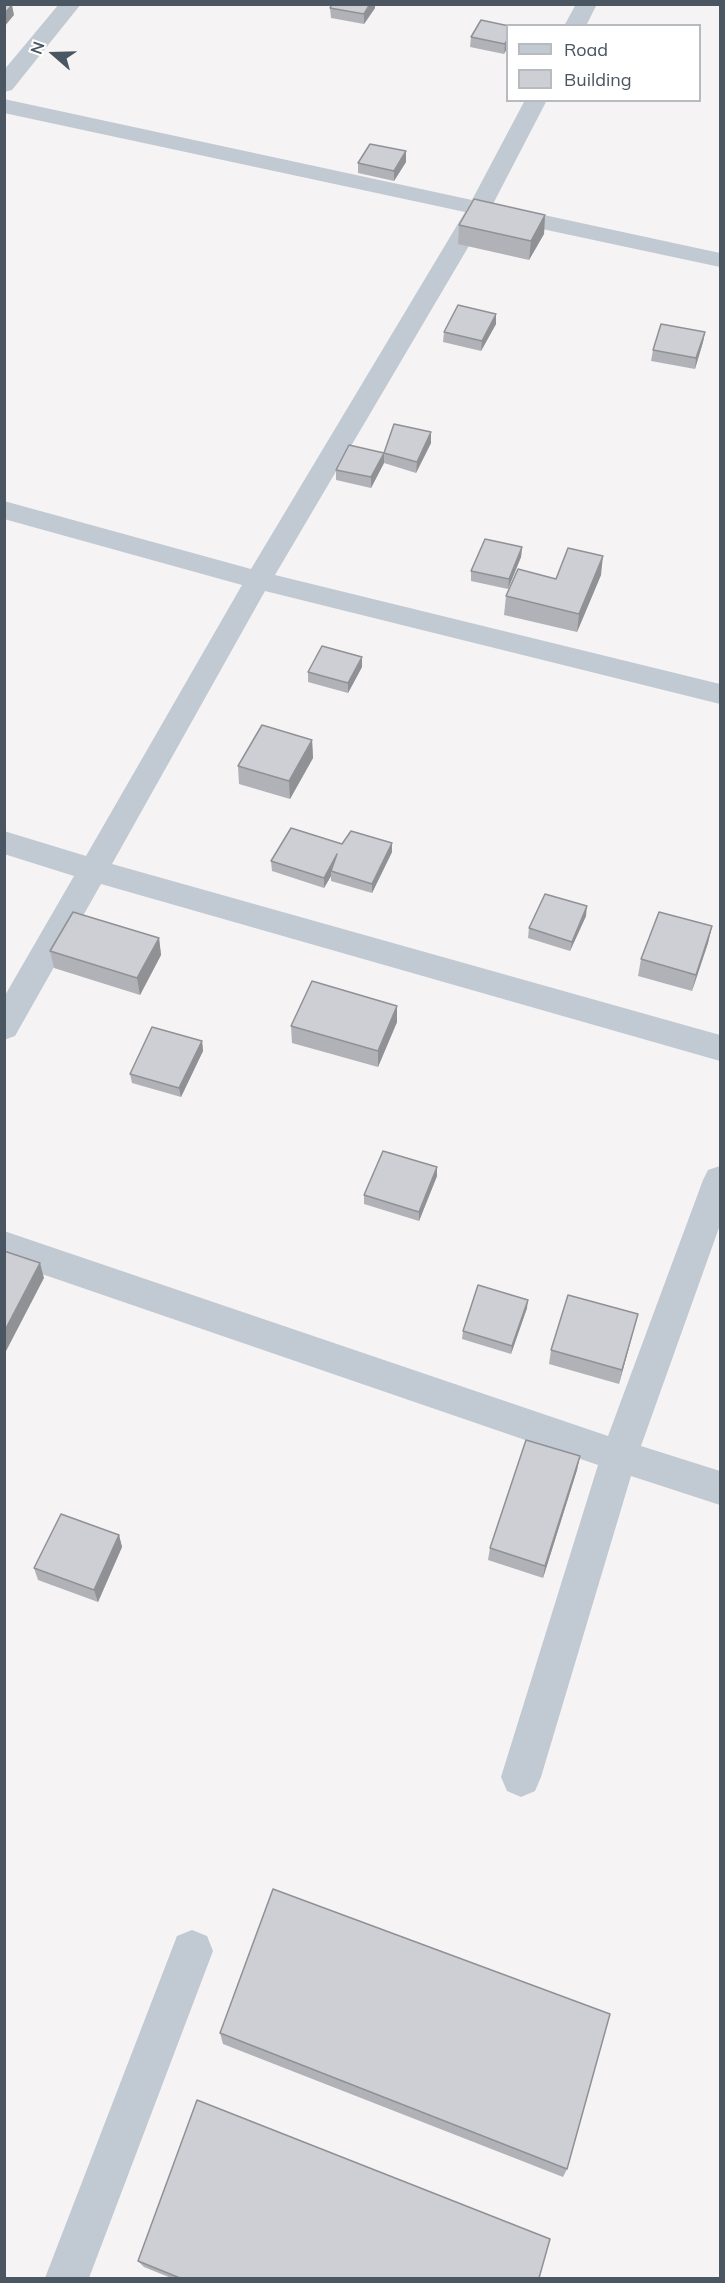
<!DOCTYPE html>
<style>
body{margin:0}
#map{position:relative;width:725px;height:2283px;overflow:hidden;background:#f5f3f3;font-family:Mulish,sans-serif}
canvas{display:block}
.frame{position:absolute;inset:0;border:6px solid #4a5661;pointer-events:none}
.legend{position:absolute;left:506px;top:24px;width:195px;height:78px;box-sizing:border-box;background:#fff;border:2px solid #b7bbc0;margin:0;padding:8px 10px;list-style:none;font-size:18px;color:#4a5661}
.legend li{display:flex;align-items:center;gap:12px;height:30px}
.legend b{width:30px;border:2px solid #b7bbc0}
.north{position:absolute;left:24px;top:24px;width:60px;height:60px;-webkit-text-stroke:4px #fff;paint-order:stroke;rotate:290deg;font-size:16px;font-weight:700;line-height:24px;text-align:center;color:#4a5661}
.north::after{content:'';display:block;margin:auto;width:21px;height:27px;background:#4a5661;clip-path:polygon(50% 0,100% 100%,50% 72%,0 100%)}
</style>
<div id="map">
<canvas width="725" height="2283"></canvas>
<div class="frame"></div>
<ul class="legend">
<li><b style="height:8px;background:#c1cad2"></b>Road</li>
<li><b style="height:16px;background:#cdcfd5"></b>Building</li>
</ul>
<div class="north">N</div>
</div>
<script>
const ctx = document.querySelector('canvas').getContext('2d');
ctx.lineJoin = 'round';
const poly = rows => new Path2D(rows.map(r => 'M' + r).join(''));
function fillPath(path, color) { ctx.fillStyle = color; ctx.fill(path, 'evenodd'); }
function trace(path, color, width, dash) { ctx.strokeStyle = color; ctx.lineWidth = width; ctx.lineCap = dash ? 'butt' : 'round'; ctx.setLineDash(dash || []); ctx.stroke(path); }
fillPath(poly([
 [59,4,81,4,12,90,4,92,4,70,59,4],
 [576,4,597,4,586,26,564,26,576,4],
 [4,99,472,200,525,100,547,100,493,204,720,253,720,267,486,217,275,575,720,684,720,704,265,591,112,864,720,1035,720,1061,101,884,15,1036,4,1040,4,997,74,876,4,854,4,831,86,856,242,585,4,519,4,501,251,569,465,212,4,113,4,99],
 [720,1166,720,1225,641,1446,720,1471,720,1505,631,1476,541,1777,535,1791,521,1797,507,1791,501,1777,598,1465,4,1261,4,1231,608,1436,703,1180,708,1170,720,1166],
 [192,1930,207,1936,213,1951,89,2278,45,2278,177,1936,192,1930]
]), '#c1cad2');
fillPath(poly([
 [332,4,375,4,375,8,364,24,331,18,330,8],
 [509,26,504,54,470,47,471,37],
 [406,162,394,181,358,173,358,163],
 [545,215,544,234,529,260,458,244,459,225],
 [496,314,496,324,481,351,443,342,444,332],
 [705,332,703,342,695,369,651,361,653,350],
 [431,443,416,473,384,463,371,488,336,480,336,470,384,453],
 [522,547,521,557,508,589,471,581,471,571],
 [601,575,577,632,504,615,506,596,556,579],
 [362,667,348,693,308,682,308,672],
 [312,740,313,758,290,799,239,784,238,766],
 [392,843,392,852,372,893,331,881,331,876,324,888,272,871,271,861,342,844],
 [586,916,570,951,528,938,529,928],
 [712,926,708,943,692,991,638,976,641,959],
 [159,938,161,955,140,995,54,968,50,951],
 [397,1006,397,1022,378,1067,292,1043,291,1026],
 [202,1041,203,1051,181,1097,132,1083,130,1074],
 [437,1167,437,1176,419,1221,364,1204,364,1195],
 [527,1308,511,1354,462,1339,463,1331],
 [638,1314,619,1384,549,1364,551,1350],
 [580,1456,577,1470,543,1578,488,1560,490,1548],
 [119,1535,122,1547,98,1602,38,1580,34,1568],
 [220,2033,567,2169,563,2177,223,2044],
 [138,2261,539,2278,171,2278,144,2267]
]), '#b0b2b7');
fillPath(poly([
 [370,4,375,4,375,8,364,24,364,14],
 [12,5,14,15,4,27,4,14],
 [507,40,507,49,504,54,505,44],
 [406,151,406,162,394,181,394,171],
 [545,215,544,234,529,260,531,241],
 [496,314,496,324,481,351,482,341],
 [705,332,703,342,695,369,696,358],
 [431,432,431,443,416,473,417,462],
 [384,453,384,463,371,488,371,477],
 [522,547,521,557,508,589,509,579],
 [603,556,601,575,577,632,579,614],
 [362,657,362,667,348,693,348,683],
 [312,740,313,758,290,799,289,781],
 [392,843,392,852,372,893,372,884],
 [337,854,331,871,331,876,324,888,324,878],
 [587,906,586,916,570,951,572,942],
 [712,926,708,943,692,991,696,975],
 [159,938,161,955,140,995,137,978],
 [397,1006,397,1022,378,1067,378,1051],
 [202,1041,203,1051,181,1097,179,1088],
 [437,1167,437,1176,419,1221,419,1212],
 [40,1263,44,1278,4,1355,4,1332],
 [528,1300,527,1308,511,1354,512,1346],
 [638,1314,634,1328,619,1384,622,1370],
 [580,1456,577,1470,543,1578,545,1566],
 [119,1535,122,1547,98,1602,94,1590]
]), '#909195');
const building = poly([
 [4,4,12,5,4,14,4,4],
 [332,4,370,4,364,14,330,8,332,4],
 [481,20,509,26,507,26,507,40,505,44,471,37,481,20],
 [370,144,406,151,394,171,358,163,370,144],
 [474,199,545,215,531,241,459,225,474,199],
 [458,305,496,314,482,341,444,332,458,305],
 [661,324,705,332,696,358,653,350,661,324],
 [394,424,431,432,417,462,384,453,371,477,336,470,349,445,384,453,394,424],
 [485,539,522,547,509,579,471,571,485,539],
 [568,548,603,556,579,614,506,596,518,569,556,579,568,548],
 [322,646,362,657,348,683,308,672,322,646],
 [262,725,312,740,289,781,238,766,262,725],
 [291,828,342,844,351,831,392,843,372,884,331,871,337,854,324,878,271,861,291,828],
 [545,894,587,906,572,942,529,928,545,894],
 [73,912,159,938,137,978,50,951,73,912],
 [659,912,712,926,696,975,641,959,659,912],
 [312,981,397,1006,378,1051,291,1026,312,981],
 [152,1027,202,1041,179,1088,130,1074,152,1027],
 [383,1151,437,1167,419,1212,364,1195,383,1151],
 [4,1251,40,1263,4,1332,4,1251],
 [478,1285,528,1300,512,1346,463,1331,478,1285],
 [568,1295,638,1314,622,1370,551,1350,568,1295],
 [526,1440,580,1456,545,1566,490,1548,526,1440],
 [61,1514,119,1535,94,1590,34,1568,61,1514],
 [273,1889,610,2014,567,2169,220,2033,273,1889],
 [197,2100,550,2239,539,2278,180,2278,138,2261,197,2100]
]);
fillPath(building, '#cdcfd5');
trace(building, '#909195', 1.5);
</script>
